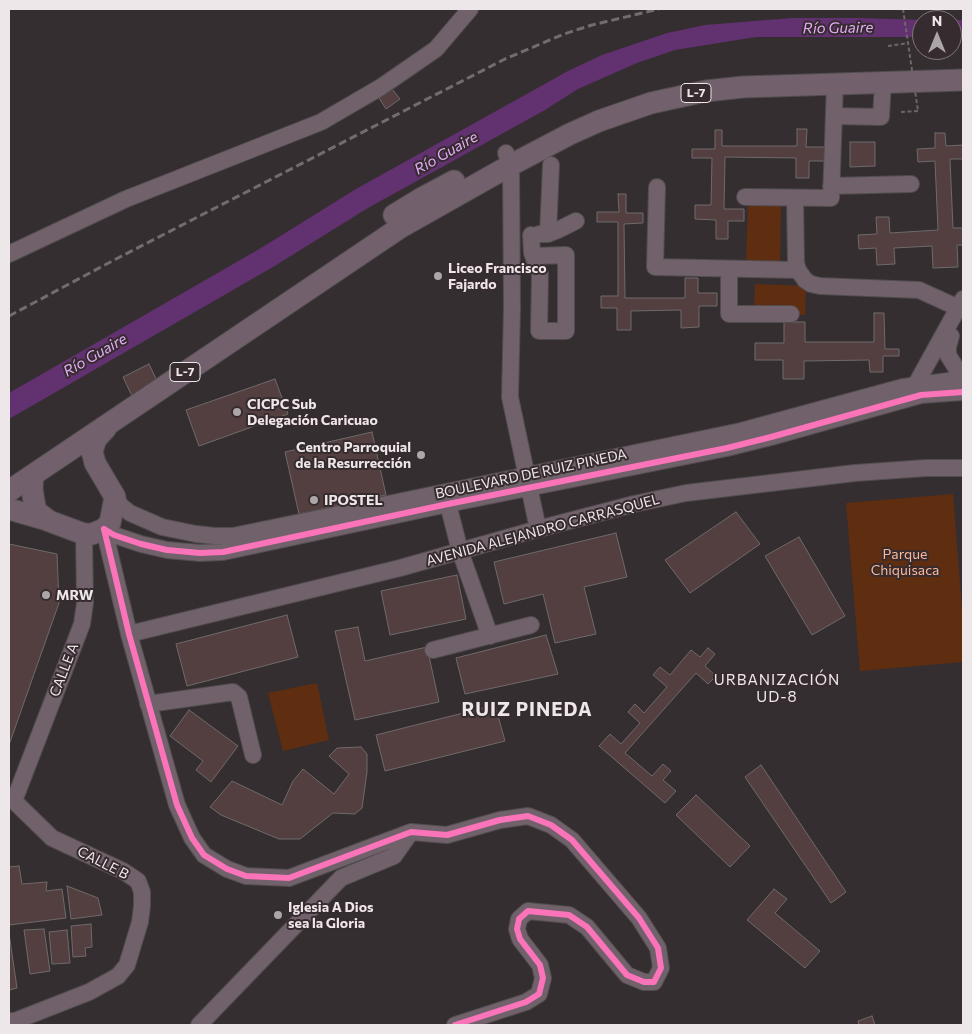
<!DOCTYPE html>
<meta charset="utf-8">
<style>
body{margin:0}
#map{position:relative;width:972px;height:1034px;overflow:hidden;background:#342e30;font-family:Commissioner,sans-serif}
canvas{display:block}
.frame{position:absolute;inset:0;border:10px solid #eee7e9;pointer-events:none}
.north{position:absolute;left:912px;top:10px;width:50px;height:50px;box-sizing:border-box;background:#362c2f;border:1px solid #807779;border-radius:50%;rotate:0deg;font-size:14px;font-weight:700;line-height:20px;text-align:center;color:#eee7e9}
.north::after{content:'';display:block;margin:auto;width:18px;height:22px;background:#ada6a8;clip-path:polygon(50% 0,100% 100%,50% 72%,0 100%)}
</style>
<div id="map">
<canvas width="972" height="1034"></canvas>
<div class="frame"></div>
<div class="north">N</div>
</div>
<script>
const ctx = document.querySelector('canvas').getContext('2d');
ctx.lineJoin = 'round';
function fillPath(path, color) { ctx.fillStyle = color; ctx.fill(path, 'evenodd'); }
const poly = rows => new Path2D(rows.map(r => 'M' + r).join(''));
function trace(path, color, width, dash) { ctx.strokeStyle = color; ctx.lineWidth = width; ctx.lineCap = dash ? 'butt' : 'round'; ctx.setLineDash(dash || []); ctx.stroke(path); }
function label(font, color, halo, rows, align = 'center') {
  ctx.font = font + ' Commissioner,sans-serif'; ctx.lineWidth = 4; ctx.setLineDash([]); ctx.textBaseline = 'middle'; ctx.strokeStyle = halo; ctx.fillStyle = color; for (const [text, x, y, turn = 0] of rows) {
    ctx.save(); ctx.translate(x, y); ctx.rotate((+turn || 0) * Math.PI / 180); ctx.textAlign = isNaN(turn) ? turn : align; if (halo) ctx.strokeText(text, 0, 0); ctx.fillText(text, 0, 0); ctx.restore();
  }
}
fillPath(poly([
 [748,205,781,206,780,261,746,261],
 [755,284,806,286,805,315,754,313],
 [953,494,963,622,963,662,860,671,846,503],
 [317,683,329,740,283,751,268,693]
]), '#5f2e11');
fillPath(poly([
 [792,18,860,18,924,20,922,20,922,37,756,37,675,50,637,63,578,89,545,110,368,208,273,267,9,419,9,393,261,248,356,189,568,71,602,55,667,33,705,25],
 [952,20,963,20,963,38,952,38]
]), '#623170');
const building = poly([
 [392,89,400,99,386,109,379,98,392,89],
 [797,129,807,129,806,147,830,147,830,161,809,161,809,178,796,178,796,158,725,157,724,209,744,209,744,221,728,221,728,239,716,239,716,220,695,219,695,205,711,205,712,158,692,158,692,149,715,149,715,130,722,130,722,146,797,146,797,129],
 [935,133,945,133,946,146,963,145,963,159,950,159,953,228,963,228,963,245,957,245,958,267,933,268,932,246,894,248,895,264,877,265,876,248,859,249,858,235,877,234,876,217,889,217,890,233,938,230,935,161,918,162,917,149,935,148,935,133],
 [850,142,875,142,875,166,850,167,850,142],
 [618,194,626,194,626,213,643,213,643,223,624,224,625,298,685,298,685,278,698,278,698,293,717,293,717,306,699,306,699,327,681,328,681,310,631,311,631,330,617,330,617,308,601,308,601,296,618,296,618,222,597,222,597,212,619,212,618,194],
 [874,313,884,313,885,349,899,349,899,356,883,356,883,372,870,372,869,360,804,361,804,379,783,379,783,360,755,360,755,343,784,343,784,322,805,322,805,342,874,342,874,313],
 [149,364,159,385,133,398,123,377,149,364],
 [275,379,288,414,199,446,186,410,275,379],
 [372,432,386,495,299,514,285,452,372,432],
 [736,512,760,544,690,593,665,560,736,512],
 [616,533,627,577,584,587,596,634,555,643,543,594,504,604,494,562,616,533],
 [799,537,845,616,812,635,765,556,799,537],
 [9,544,57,554,59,603,9,745,9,544],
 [457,575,466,619,390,635,381,591,457,575],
 [287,615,298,657,187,686,176,644,287,615],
 [358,627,365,661,427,647,439,702,355,720,335,631,358,627],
 [546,635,558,674,465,694,456,658,546,635],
 [708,648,715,654,705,666,716,676,708,684,696,673,625,753,652,776,663,764,671,771,663,780,676,791,665,803,599,746,610,734,621,744,640,723,628,712,635,704,644,713,667,687,653,675,660,667,670,675,691,650,700,657,708,648],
 [495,705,505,741,385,771,376,735,495,705],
 [189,710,238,746,211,782,196,770,203,761,170,736,189,710],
 [361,747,367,754,367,772,362,808,355,814,333,813,300,839,279,839,221,815,210,807,232,781,282,805,293,781,303,769,334,794,349,774,329,756,337,748,361,747],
 [761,765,846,892,831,903,745,777,761,765],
 [696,795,750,846,730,867,676,815,696,795],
 [19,866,22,884,47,882,46,891,62,889,66,918,9,925,9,867,19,866],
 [67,886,98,898,102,915,71,919,67,886],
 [774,889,787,899,775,913,820,951,805,968,747,920,774,889],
 [91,924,92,947,85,948,86,956,73,957,71,926,91,924],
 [44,929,50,971,30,974,24,930,44,929],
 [67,930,70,963,52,964,49,932,67,930],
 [9,933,17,988,9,990,9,933],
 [872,1016,875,1025,859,1025,858,1021,872,1016]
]);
fillPath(building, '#533f3f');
trace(building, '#6f6a6b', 1);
const minor = poly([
 [834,116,881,117,883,83],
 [506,153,511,165,512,308,510,397,538,529],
 [831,186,911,184],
 [657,187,655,267,798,270],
 [745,197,831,198,835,84],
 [795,198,796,263,798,270,805,280,811,284,820,286,919,290,963,310],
 [539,234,548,234,558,230,576,221],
 [548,234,551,165],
 [531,235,532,253,540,274,539,331,566,331,566,255,534,256],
 [9,254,126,199,321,122,381,87,436,49,470,9],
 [729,269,729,314,791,314],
 [951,336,948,347,948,355,956,368,963,372],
 [916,384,963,299],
 [115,497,121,506,130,513,162,527,196,534,215,536,233,536,741,431,903,387,963,379],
 [448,504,460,551,490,636],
 [104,529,129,634,177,805,192,838,204,855,227,869,246,876,289,878,411,832,447,835,500,820,528,816,551,825,572,840,639,918,658,948,661,968,654,982,644,982,627,975,587,927,569,915,528,911,519,919,517,929,520,939,540,965,543,978,539,994,526,1002,455,1025],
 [104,529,114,535,141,544,167,550,200,553,223,552,448,504,727,448,771,437,921,395,963,392],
 [129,634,400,568,538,529,634,504,686,493,855,473,926,468,963,468],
 [433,650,531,625],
 [148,704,233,692,239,697,253,755],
 [14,801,82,624,85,603,84,534],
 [9,1021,15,1021,89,992,118,976,127,965,140,922,142,906,142,892,138,881,123,871,52,838,14,801],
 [199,1025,341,878,394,856,411,832]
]);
const major = poly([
 [394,215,422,198,454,181],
 [33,476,32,489,35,507,37,512,49,521,84,534,92,534,104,529,110,523,115,497,95,463,92,451,96,439,106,428],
 [9,491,401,227,511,165,570,134,599,121,651,103,706,91,743,87,963,80],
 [9,509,47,520]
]);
trace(minor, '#514c4e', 18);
trace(major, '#514c4e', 23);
trace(poly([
 [888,46,909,43],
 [901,112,918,111]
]), '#70646b', 2, [4, 2.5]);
trace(minor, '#70616b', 16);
trace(major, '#72616c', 21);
trace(poly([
 [9,316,116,259,505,59,564,34,592,25,659,9]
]), '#756a71', 3, [8, 4]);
trace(poly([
 [903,9,918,111]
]), '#70646b', 2, [4, 2.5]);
trace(poly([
 [104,529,129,634,177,805,192,838,204,855,227,869,246,876,289,878,411,832,447,835,500,820,528,816,551,825,572,840,639,918,658,948,661,968,654,982,644,982,627,975,587,927,569,915,528,911,519,919,517,929,520,939,540,965,543,978,539,994,526,1002,455,1025],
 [104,529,114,535,141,544,167,550,200,553,223,552,448,504,727,448,771,437,921,395,963,392]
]), '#fb73b8', 6);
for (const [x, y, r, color] of [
 [438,276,5,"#ada6a8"],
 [237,412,5,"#ada6a8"],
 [421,455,5,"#ada6a8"],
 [314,500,5,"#ada6a8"],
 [46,595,5,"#ada6a8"],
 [278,915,5,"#ada6a8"]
]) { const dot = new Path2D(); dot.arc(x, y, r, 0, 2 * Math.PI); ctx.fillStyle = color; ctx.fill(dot); trace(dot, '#362c2f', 2); }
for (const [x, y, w] of [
 [696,93,30],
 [185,372,30]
]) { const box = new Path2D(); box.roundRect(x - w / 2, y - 9.5, w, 19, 4); ctx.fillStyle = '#362c2f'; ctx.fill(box); trace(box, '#eee7e9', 1); }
label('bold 12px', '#eee7e9', null, [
 ["L-7",696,93],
 ["L-7",185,372]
]);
label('bold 14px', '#eee7e9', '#362c2f', [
 ["Liceo Francisco",448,268],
 ["Fajardo",448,284],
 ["CICPC Sub",247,404],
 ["Delegación Caricuao",247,420],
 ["Centro Parroquial",411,447,"right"],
 ["de la Resurrección",411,463,"right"],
 ["IPOSTEL",324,500],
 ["MRW",56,595],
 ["Iglesia A Dios",288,907],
 ["sea la Gloria",288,923]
], 'left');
label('14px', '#eee7e9', '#362c2f', [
 ["BOULEVARD DE RUIZ PINEDA",531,474,-12],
 ["AVENIDA ALEJANDRO CARRASQUEL",543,530,-15],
 ["CALLE A",64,670,-69],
 ["CALLE B",103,863,27]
]);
label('14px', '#fbb795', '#362c2f', [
 ["Parque",905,554],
 ["Chiquisaca",905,570]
]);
label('italic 15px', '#e7adfb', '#362c2f', [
 ["Río Guaire",838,28,-1],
 ["Río Guaire",446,153,-30],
 ["Río Guaire",95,355,-30]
]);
ctx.letterSpacing = '1px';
label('15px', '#eee7e9', '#362c2f', [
 ["URBANIZACIÓN",777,680],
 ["UD-8",777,697]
]);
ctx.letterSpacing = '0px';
ctx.letterSpacing = '1px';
label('bold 19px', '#eee7e9', '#362c2f', [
 ["RUIZ PINEDA",527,710]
]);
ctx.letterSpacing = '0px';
</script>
